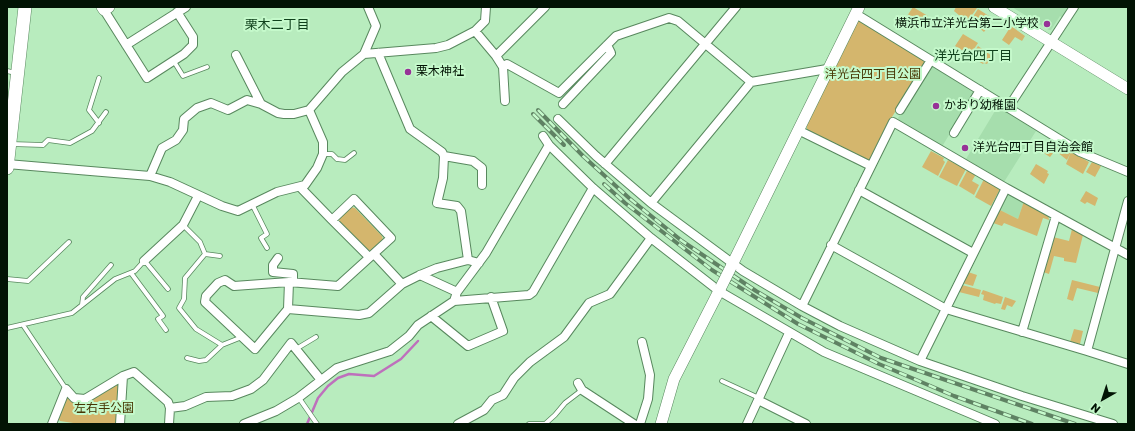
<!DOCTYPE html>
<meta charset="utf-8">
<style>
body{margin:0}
#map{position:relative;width:1135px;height:431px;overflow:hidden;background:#b8ecbe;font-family:Poppins,sans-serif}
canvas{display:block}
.frame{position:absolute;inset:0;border:8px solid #021304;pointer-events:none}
.north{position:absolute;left:1083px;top:379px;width:40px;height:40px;-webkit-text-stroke:3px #c5f9cb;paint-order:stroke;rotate:219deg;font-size:11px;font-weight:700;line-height:16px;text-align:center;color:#021304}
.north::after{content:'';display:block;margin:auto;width:14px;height:18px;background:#021304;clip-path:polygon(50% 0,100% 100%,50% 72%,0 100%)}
</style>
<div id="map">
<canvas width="1135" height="431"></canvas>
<div class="frame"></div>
<div class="north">N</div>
</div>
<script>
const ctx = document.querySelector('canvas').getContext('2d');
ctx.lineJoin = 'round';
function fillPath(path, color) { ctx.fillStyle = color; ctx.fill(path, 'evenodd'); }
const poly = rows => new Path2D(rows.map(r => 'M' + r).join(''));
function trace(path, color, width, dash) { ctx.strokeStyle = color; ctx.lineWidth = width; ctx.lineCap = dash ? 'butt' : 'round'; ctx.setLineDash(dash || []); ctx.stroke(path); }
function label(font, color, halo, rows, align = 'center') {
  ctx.font = font + ' Poppins,"Noto Sans JP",sans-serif'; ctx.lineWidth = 4; ctx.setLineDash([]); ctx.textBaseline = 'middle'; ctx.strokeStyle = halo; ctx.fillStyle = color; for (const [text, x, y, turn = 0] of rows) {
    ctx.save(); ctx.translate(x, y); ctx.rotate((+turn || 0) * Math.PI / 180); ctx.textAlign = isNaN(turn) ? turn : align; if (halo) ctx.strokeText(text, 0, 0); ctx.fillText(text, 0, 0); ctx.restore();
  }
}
fillPath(poly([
 [1012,7,1070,7,1063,18,1060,16,1051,30,1049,30],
 [931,65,974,93,943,145,939,146,899,123,898,118],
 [998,106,1036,131,1004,182,966,159],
 [1011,193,1024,201,1018,219,1000,210,1006,195]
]), '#a6dead');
fillPath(poly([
 [913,7,928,16,920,29,905,19],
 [956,7,976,7,977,8,967,22,954,11],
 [978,9,989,16,984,22,989,25,984,32,978,27,980,24,972,18],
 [858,20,926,62,887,125,870,161,815,134,807,129,806,122],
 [1011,26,1025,36,1022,41,1015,37,1009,45,1002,40],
 [963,34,978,43,970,55,955,46],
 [978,46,992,56,987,64,984,63,983,64,971,57],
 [1052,140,1089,162,1083,174,1066,164,1071,152,1067,160,1057,152,1054,152,1050,157,1042,152,1047,144,1049,144],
 [931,151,944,158,943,160,945,162,938,176,922,167],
 [948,160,966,169,957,186,939,177],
 [1092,162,1101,166,1095,177,1086,172],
 [1036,164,1048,171,1047,173,1049,174,1044,184,1030,174],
 [968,169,976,174,972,181,979,185,974,195,959,186],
 [984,179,999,187,999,191,991,206,975,197],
 [1086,191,1098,198,1095,206,1087,202,1085,204,1080,201],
 [1024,201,1048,214,1049,220,1043,218,1037,236,1004,223,1002,226,993,223,1000,210,1018,219],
 [351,207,355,208,382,236,383,240,372,250,367,250,339,221,340,217],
 [1072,229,1083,235,1076,263,1064,261,1064,258,1054,256,1049,274,1043,272,1053,237,1069,241],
 [968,272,977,275,973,286,962,283],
 [1072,280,1100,287,1098,293,1077,288,1073,301,1067,299],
 [962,285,981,290,979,297,959,292],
 [983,290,1003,297,1001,304,996,303,995,304,983,300,984,295,981,294],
 [1005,297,1016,301,1012,307,1007,305,1005,310,1001,309],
 [1074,329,1083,331,1080,344,1070,342],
 [118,382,122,384,117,424,80,424,60,421,58,418,65,398,69,397,72,400]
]), '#d4b66d');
trace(poly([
 [307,424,318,398,328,386,338,378,349,374,374,376,401,359,418,341]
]), '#be70bc', 2.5);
const lane = poly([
 [173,60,183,76,207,67],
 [7,71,16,73],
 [99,123,89,110,99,78],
 [11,144,43,145,48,140,70,143,92,131,106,112],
 [323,154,332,154,337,159,345,160,354,153],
 [252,204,267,234,261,238,267,248],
 [183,225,200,242,205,254,185,278,184,299,179,308,196,329,222,345],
 [205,254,220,256],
 [144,260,168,289],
 [131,273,163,316,158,319,166,330],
 [7,279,28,281,69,242],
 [82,305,83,297,111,265],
 [23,325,66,389],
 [7,328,72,313,115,279,135,271,144,261],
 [296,349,316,337],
 [187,358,199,361,206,360,222,345,242,337],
 [722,381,759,398],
 [299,398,317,424],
 [529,424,545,424,555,415,565,403,582,390]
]);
const street = poly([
 [104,10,147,78,184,54,193,45,193,37,177,12],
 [856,14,1080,152,1128,172],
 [475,31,496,56,503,67,507,64,559,93,616,36,669,18,678,21,751,82],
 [126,45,186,7],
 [378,53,410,129,442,152,444,156,443,178,437,203,457,206,461,211,468,260],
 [364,54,436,48,448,45,475,31,485,21,486,7],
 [236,55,261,104,278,113,284,114,294,114,309,110],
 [496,56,545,7],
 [503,67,505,101],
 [563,104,611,53,607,45],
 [1008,108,1074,7],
 [900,110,931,60],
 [558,119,596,156,651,203,743,271,802,306,840,326,920,361,1022,396,1113,424],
 [798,130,871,166],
 [954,133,980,90],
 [543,136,549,145],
 [444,156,473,161,482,168,482,185],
 [7,164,150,176,170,182,222,206,238,211,277,192,305,185,317,168,323,154,323,142,309,110,342,72,364,54,376,26,368,7],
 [605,164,736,7],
 [150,176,162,148,176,140,183,130,184,119,197,108,211,103,228,110,247,100,261,104],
 [300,187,332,220,354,199,391,238,338,286,289,282,234,286,225,280,218,283,206,296,205,302,255,349,288,309,359,315,369,313,402,284,420,275,437,268,468,260,479,263],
 [859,190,973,253],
 [651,203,751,82,827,69],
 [332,220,369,257],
 [831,245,946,309,1087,351,1128,201],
 [374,254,402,284],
 [278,258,273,265,273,272,293,274,293,282],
 [144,261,183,225,198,196],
 [420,275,457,292],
 [454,301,457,292,486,253,549,145,593,188,651,238,719,291,824,352,995,424],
 [802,306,893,122,1006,188],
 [288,309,289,282],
 [431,316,468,346,503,331,491,297],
 [1022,332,1056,216],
 [1087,351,1128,364],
 [920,361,1006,188,1128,255],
 [578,383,582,390,634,424],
 [758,400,806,424],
 [170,408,185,406,206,397,232,396,251,389,263,380,291,343,321,380],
 [52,424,66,389,74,398,85,399,123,376,134,372,168,402,170,408,169,424],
 [120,424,123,376],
 [244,424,276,411,298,398,337,368,390,351,409,336,418,325,454,301,529,295,533,292,593,188],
 [458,424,484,410,492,400,503,395,514,378,530,362,564,337,589,303,610,294,651,238],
 [640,424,648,399,650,375,642,342],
 [747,424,789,333]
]);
const secondary = poly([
 [102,7,104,10,109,7],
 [994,7,1128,89],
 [731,267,859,7],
 [661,424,674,379,721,287]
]);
const primary = poly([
 [7,168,25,7]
]);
trace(lane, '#58885e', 5.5);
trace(street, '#58885e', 10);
trace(secondary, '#58885e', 12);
trace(primary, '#58885e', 14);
trace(lane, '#fff', 4);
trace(street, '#fff', 8);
trace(secondary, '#fff', 11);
trace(primary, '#fff', 13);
const rail = poly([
 [538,110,583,156,629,198,682,241,756,291,802,318,881,358,1075,424],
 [533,114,564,145],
 [604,184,625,203,712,270,798,324,879,364,954,396,1032,424]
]);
trace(rail, '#5f8263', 4);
trace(rail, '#c5f9cb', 2.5, [8]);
const secondaryBridge = poly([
 [721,287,731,267]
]);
trace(secondaryBridge, '#58885e', 12, []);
trace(secondaryBridge, '#fff', 11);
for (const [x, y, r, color] of [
 [1047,24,4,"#973297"],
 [408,72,4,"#973297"],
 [936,106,4,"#973297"],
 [965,148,4,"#973297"]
]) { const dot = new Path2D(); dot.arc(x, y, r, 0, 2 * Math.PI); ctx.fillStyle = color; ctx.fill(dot); trace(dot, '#c5f9cb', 1.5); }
label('12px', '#021304', '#c5f9cb', [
 ["横浜市立洋光台第二小学校",1039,24,"right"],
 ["栗木神社",416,72],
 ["かおり幼稚園",944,106],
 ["洋光台四丁目自治会館",973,148]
], 'left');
label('12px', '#463502', '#c5f9cb', [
 ["洋光台四丁目公園",873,75],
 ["左右手公園",104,409]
]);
label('13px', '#10411c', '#c5f9cb', [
 ["栗木二丁目",277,26],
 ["洋光台四丁目",973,57]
]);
</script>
